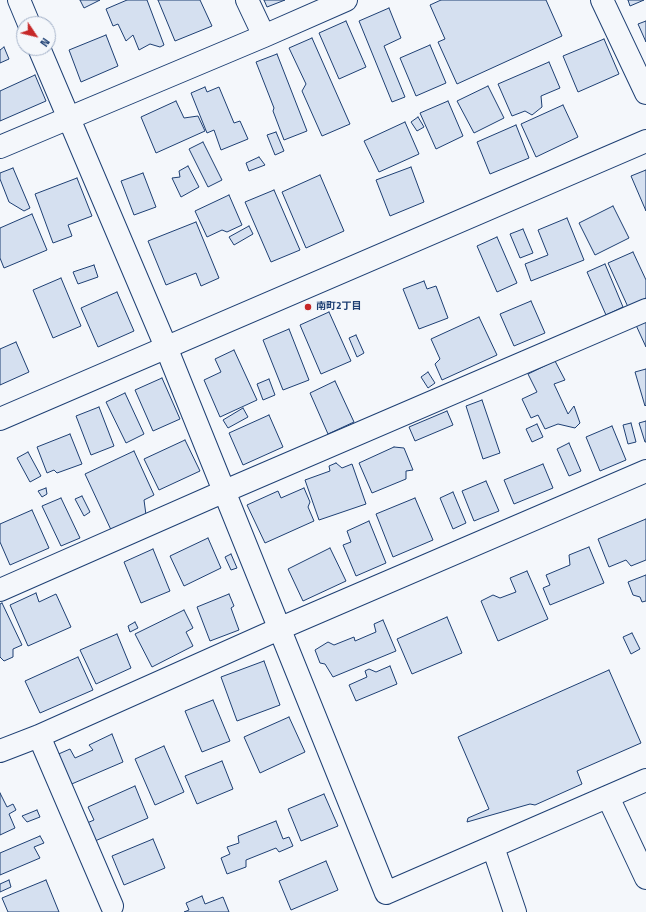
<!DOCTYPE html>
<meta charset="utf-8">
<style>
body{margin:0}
#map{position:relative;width:646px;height:912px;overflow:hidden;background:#f4f7fb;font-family:"Titillium Web",sans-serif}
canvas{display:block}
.north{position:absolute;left:16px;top:16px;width:40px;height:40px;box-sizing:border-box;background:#f4f7fb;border:1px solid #9eadc5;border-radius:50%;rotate:125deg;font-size:11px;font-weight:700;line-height:16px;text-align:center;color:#1d3f73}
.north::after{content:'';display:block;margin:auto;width:14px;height:18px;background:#c62828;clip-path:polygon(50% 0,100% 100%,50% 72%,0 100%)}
</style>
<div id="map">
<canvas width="646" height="912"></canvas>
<div class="north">N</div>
</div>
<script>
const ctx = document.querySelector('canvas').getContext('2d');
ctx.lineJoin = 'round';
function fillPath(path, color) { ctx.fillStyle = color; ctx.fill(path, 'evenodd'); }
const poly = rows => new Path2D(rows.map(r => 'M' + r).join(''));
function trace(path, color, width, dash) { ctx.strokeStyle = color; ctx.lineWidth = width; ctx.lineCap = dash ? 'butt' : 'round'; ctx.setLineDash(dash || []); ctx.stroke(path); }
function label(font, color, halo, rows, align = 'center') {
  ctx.font = font + ' "Titillium Web","Noto Sans JP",sans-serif'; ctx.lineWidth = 3; ctx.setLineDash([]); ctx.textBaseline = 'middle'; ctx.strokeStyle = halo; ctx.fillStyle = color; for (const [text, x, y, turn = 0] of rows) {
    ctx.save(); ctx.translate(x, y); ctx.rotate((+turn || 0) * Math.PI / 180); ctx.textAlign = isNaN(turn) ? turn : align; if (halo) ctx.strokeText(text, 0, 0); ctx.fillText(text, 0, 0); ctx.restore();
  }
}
const building = poly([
 [80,0,100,0,84,8,80,0],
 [127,0,147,0,164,45,160,47,150,44,139,50,133,35,126,41,118,24,113,26,106,9,127,0],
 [158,0,200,0,212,26,175,41,158,0],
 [264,0,285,0,267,7,264,0],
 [441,0,546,0,562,36,457,84,438,42,445,39,430,5,441,0],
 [628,0,644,0,630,6,628,0],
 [389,8,401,38,384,46,405,97,392,102,359,21,389,8],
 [346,21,366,67,339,79,319,33,346,21],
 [646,21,646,42,638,24,646,21],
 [106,35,118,66,81,82,69,50,106,35],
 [312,38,350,124,322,136,302,91,306,84,289,48,312,38],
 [604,39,619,74,578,92,563,56,604,39],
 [430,45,446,83,416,96,400,58,430,45],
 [4,47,9,59,0,63,0,50,4,47],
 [277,54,307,131,284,140,273,111,274,108,256,62,277,54],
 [549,62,560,88,541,96,542,107,532,115,525,111,512,116,498,84,549,62],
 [35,75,46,101,0,121,0,91,35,75],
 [488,86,504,118,474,133,457,101,488,86],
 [205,87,207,92,219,87,234,123,240,121,248,139,221,150,214,130,207,133,191,93,205,87],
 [176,101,184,118,198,116,205,131,156,153,141,117,176,101],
 [448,101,463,136,436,149,420,113,448,101],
 [563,105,578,137,536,157,521,124,563,105],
 [418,117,424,127,417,131,411,122,418,117],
 [405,122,419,154,379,172,364,141,405,122],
 [516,125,529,158,490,174,477,142,516,125],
 [276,132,284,151,275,155,267,135,276,132],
 [203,142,222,180,208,187,189,149,203,142],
 [259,157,265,165,249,171,246,163,259,157],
 [188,166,199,187,181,197,172,178,180,177,179,171,188,166],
 [411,167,424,202,390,216,376,180,411,167],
 [13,168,30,208,24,211,9,202,0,179,0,173,13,168],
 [646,170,646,211,631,176,646,170],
 [143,173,156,207,134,215,121,181,143,173],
 [320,175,344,231,306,248,282,192,320,175],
 [77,178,92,216,68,225,72,236,53,243,35,194,77,178],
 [274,190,300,250,271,262,245,202,274,190],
 [229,195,242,225,227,232,222,230,207,237,195,211,229,195],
 [613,206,629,238,595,255,579,223,613,206],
 [32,214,47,250,4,268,0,258,0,228,32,214],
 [567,218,584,260,531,281,525,264,548,255,538,230,567,218],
 [196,222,219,278,201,286,196,273,166,285,148,241,196,222],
 [249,226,253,234,234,245,229,237,249,226],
 [523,229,533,253,520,258,510,234,523,229],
 [497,237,517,283,497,292,477,246,497,237],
 [633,252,646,280,646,298,628,307,608,263,633,252],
 [605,264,623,307,606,315,587,272,605,264],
 [94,265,98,277,78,284,73,272,94,265],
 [61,278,81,326,53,338,33,290,61,278],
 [424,281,427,289,436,286,448,318,419,329,403,289,424,281],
 [117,292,134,331,98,347,81,308,117,292],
 [531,301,545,333,514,346,500,314,531,301],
 [329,312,351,361,321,374,300,325,329,312],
 [479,317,497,355,442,380,435,364,440,359,431,339,479,317],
 [646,319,646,347,635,323,646,319],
 [289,329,309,380,283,390,263,340,289,329],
 [356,335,364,353,357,357,349,338,356,335],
 [16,342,29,372,0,385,0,349,16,342],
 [234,350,257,400,220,417,204,380,221,372,215,359,234,350],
 [555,361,565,380,554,384,568,414,574,406,580,423,575,428,558,424,545,429,538,415,531,418,522,399,537,392,528,374,555,361],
 [646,369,646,405,645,406,635,372,646,369],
 [428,372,435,383,428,388,421,377,428,372],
 [162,378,180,419,153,431,135,390,162,378],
 [269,379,275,395,263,400,257,384,269,379],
 [335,381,354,422,328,434,310,393,335,381],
 [125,393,144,434,126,443,106,402,125,393],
 [482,400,500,453,483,459,466,406,482,400],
 [99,407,114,446,91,455,76,416,99,407],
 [243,408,248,417,228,428,223,420,243,408],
 [447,411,453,425,415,441,409,427,447,411],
 [269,415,283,447,243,465,229,433,269,415],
 [646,421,646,442,645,442,639,423,646,421],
 [631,423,636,442,628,444,623,425,631,423],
 [537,424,543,437,532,442,526,429,537,424],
 [612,426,626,460,600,471,586,437,612,426],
 [70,434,82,464,57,473,54,470,47,473,37,447,70,434],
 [185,440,200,471,159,490,144,459,185,440],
 [569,443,581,471,569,476,557,449,569,443],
 [394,447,404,448,413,470,406,471,406,479,372,493,359,463,394,447],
 [134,451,154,495,144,500,146,515,112,532,85,474,134,451],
 [28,452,41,476,30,482,17,458,28,452],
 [336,463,342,468,352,464,366,504,319,520,305,480,330,471,329,466,336,463],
 [543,464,553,488,514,504,504,480,543,464],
 [486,481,499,511,474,521,462,491,486,481],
 [46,488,47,494,42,497,38,491,46,488],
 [304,488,310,502,308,507,314,521,265,543,247,505,278,491,281,498,304,488],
 [453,492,466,523,453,529,440,498,453,492],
 [82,496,90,512,84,516,75,499,82,496],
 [61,498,80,538,61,546,42,506,61,498],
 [415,498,433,540,393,557,376,514,415,498],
 [32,510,49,548,10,565,0,542,0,524,32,510],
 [646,519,646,560,631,566,626,560,609,567,598,539,646,519],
 [369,521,386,563,356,576,343,545,351,542,347,531,369,521],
 [208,538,221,568,184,586,170,556,208,538],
 [589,547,604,583,550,605,543,588,550,585,546,575,570,565,569,555,589,547],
 [330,548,346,581,303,601,288,569,330,548],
 [153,549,170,591,141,603,124,562,153,549],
 [231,554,237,568,231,570,225,557,231,554],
 [527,571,548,619,498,641,481,601,493,595,500,598,516,592,510,578,527,571],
 [646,575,646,601,642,602,640,597,633,595,628,582,646,575],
 [36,593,39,602,56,594,71,627,28,646,10,605,36,593],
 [229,594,234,606,231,608,239,630,210,641,197,607,229,594],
 [2,603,22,645,13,649,13,657,4,661,0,657,0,604,2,603],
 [184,610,193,628,186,632,193,646,152,667,135,634,184,610],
 [447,617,462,653,412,674,397,639,447,617],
 [383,620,396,651,333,677,325,664,320,663,315,650,328,642,334,645,354,637,355,641,376,632,374,624,383,620],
 [135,622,138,628,130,632,128,626,135,622],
 [632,633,640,649,631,654,623,637,632,633],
 [117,634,131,668,96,684,80,650,117,634],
 [78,657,93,690,40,713,25,681,78,657],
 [264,661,280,705,237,721,221,677,264,661],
 [390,666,397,684,356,701,349,685,367,677,365,671,369,669,376,672,390,666],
 [609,670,641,743,577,771,582,784,535,805,530,804,467,822,468,818,489,809,458,737,609,670],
 [213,700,230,741,202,752,185,711,213,700],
 [289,717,305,752,260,773,244,737,289,717],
 [112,734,123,762,67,786,54,756,70,749,75,758,93,750,89,745,112,734],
 [164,746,184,792,155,805,135,759,164,746],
 [222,761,233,789,197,804,185,776,222,761],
 [135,786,148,818,95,841,87,823,94,820,88,807,135,786],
 [0,793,7,807,13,804,16,810,9,814,15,828,0,835,0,793],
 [324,794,338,826,301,841,288,809,324,794],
 [37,810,40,817,27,822,22,816,37,810],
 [276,821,283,839,289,837,293,846,279,852,276,848,246,860,246,867,227,874,221,858,230,854,227,847,239,843,238,836,276,821],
 [40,836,44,843,34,847,40,858,0,875,0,853,40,836],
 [153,839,165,868,124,885,112,856,153,839],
 [326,861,338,890,291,910,279,881,326,861],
 [9,880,11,887,0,892,0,884,9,880],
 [46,880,59,912,8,912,2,898,46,880],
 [202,896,205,904,223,897,229,912,184,912,189,910,186,903,202,896]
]);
fillPath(building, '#d5e0f0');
trace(building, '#1d3f73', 1);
const street = poly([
 [19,0,29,24],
 [247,0,264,36],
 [602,0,646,93],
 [39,48,166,347,386,893,646,780],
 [0,147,264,36,346,0],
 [0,590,225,491,646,310],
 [39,736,112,906],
 [0,751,39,736,281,628,646,471],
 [608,797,646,878],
 [493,847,515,912]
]);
const secondary = poly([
 [0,419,646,141]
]);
trace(street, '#1d3f73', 24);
trace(secondary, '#1d3f73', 24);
trace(street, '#f4f7fb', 22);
trace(secondary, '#f4f7fb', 22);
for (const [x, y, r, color] of [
 [308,307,4,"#c62828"]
]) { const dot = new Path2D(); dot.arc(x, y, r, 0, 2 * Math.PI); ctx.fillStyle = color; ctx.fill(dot); trace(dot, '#f4f7fb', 1.5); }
label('bold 10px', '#1d3f73', '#f4f7fb', [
 ["南町2丁目",316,307]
], 'left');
</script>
